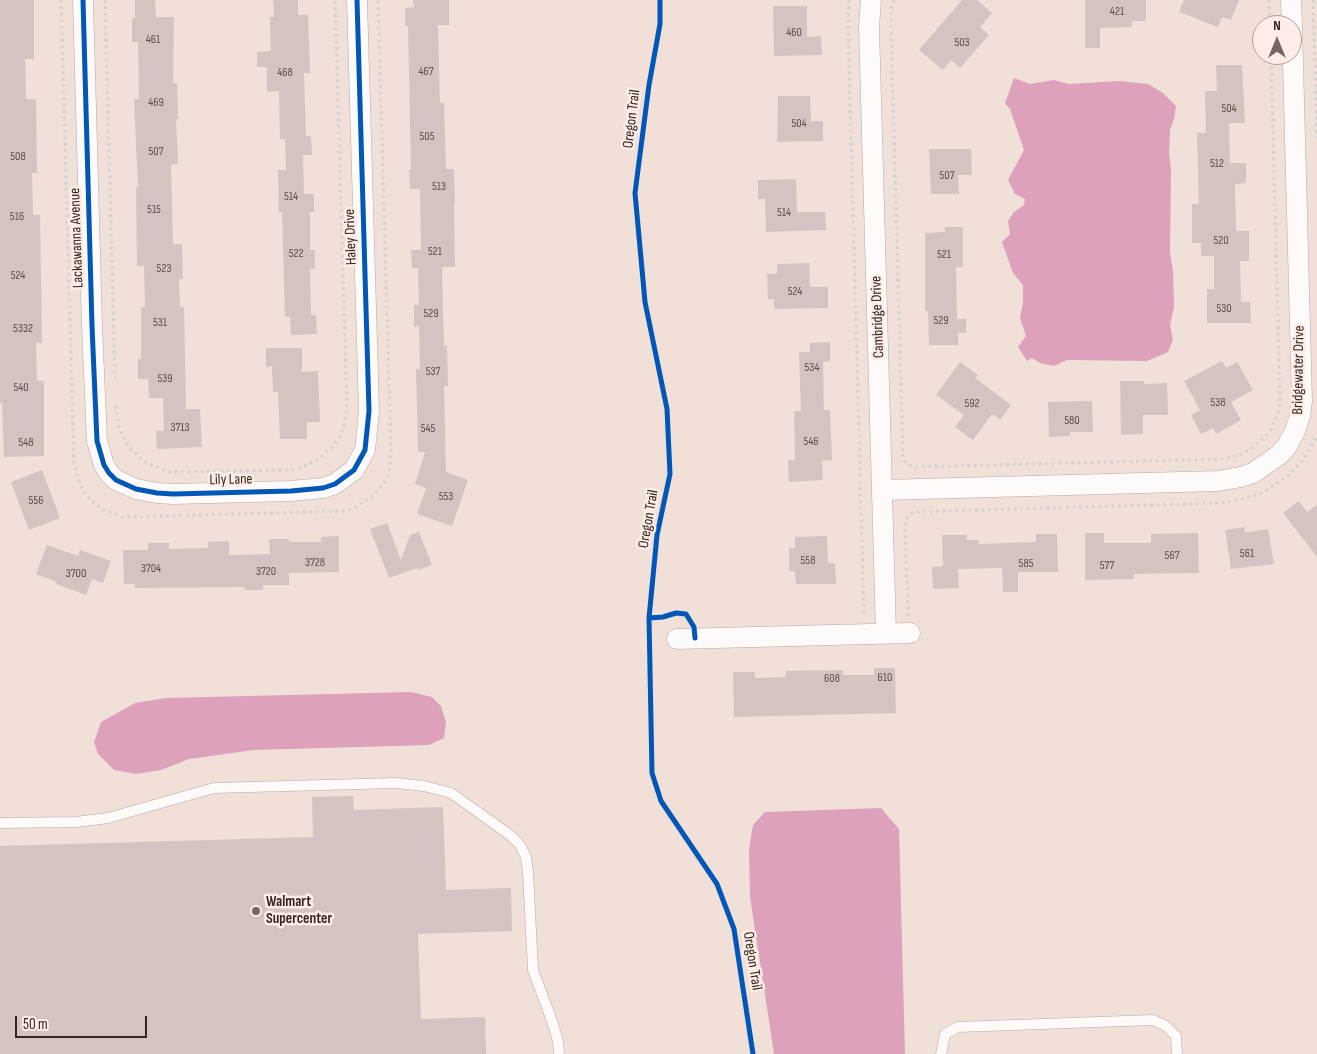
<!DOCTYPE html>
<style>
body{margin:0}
#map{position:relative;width:1317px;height:1054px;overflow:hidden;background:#f0e0d8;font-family:"Sofia Sans Condensed",sans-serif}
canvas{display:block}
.north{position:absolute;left:1252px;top:15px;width:50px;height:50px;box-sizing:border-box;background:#fdede6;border:1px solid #ad9d96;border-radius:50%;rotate:0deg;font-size:14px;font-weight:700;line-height:20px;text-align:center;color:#34251f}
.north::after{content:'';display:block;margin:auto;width:18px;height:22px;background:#766660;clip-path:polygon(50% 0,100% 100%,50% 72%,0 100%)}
.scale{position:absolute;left:15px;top:1016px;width:132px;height:22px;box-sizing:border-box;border:2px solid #34251f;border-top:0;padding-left:6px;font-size:15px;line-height:18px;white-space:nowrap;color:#34251f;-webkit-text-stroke:4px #fdede6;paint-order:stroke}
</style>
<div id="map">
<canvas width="1317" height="1054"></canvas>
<div class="north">N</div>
<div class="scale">50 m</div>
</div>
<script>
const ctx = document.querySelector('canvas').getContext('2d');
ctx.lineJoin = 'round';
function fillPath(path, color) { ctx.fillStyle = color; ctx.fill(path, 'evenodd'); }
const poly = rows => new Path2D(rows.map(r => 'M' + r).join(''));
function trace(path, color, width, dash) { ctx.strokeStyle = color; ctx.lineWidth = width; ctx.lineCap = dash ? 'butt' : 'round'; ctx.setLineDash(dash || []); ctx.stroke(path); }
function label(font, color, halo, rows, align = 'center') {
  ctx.font = font + ' "Sofia Sans Condensed",sans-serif'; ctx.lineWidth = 5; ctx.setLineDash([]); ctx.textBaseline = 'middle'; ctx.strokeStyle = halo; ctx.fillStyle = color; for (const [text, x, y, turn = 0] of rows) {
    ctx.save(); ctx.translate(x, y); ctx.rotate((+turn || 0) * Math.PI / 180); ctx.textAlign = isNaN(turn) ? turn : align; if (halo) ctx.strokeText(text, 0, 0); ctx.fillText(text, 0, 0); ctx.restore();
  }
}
fillPath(poly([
 [1014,78,1030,84,1054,80,1069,84,1119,81,1148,84,1163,93,1176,106,1174,119,1170,130,1169,153,1171,169,1170,253,1173,271,1174,307,1170,325,1173,340,1168,352,1147,361,1067,360,1054,366,1040,363,1032,358,1027,361,1018,347,1026,336,1020,318,1023,302,1023,285,1013,273,1002,242,1010,234,1008,221,1014,212,1024,205,1025,199,1015,194,1008,180,1024,150,1010,109,1005,103],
 [411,692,432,697,441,706,446,722,444,738,429,745,254,750,189,759,161,770,136,774,114,770,98,754,94,742,101,722,135,703,166,698],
 [881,808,899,829,905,1054,774,1054,750,897,749,849,753,825,765,812]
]), '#dda1bb');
fillPath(poly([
 [0,0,34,0,34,59,25,59,26,99,36,99,37,173,32,173,33,215,40,215,42,343,36,343,37,381,44,381,44,456,4,457,2,403,0,403],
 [135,0,155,0,156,17,174,17,173,83,177,83,178,119,176,119,178,164,171,165,173,244,182,244,183,279,179,279,180,307,184,307,186,409,200,409,202,447,157,449,156,431,164,431,163,398,149,398,148,379,138,379,138,359,141,359,141,307,145,307,144,266,137,266,136,187,138,187,134,99,139,99,138,42,132,42,132,18,135,18],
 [273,0,298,0,298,15,308,15,310,73,304,73,305,108,306,136,311,136,312,155,303,155,304,194,314,194,314,212,310,212,310,250,315,250,315,269,310,269,311,315,316,315,317,334,291,335,290,317,285,317,282,212,279,213,278,170,286,170,285,139,280,139,279,91,267,92,267,67,257,67,257,52,271,51,270,17,274,17],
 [413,0,449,0,449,25,438,25,440,103,444,103,446,169,454,169,455,203,454,203,455,267,442,267,444,346,447,345,448,386,444,386,446,472,468,480,452,526,417,514,426,488,415,484,425,452,418,452,416,369,420,369,419,326,414,327,414,305,419,305,418,268,412,268,411,250,421,250,420,189,410,189,409,170,411,170,408,26,405,26,405,8,414,7],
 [962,0,977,0,992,13,980,27,989,35,960,68,951,60,943,70,919,50],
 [1085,0,1146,0,1146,21,1132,21,1132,27,1100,28,1100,48,1085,48],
 [1184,0,1239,0,1231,20,1222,17,1218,27,1179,12],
 [773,6,807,6,807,37,821,36,822,55,774,56],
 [1216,65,1242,65,1245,123,1229,123,1230,163,1246,163,1246,183,1235,184,1236,231,1249,231,1249,261,1240,261,1241,302,1250,302,1251,323,1207,323,1207,289,1214,289,1214,256,1201,256,1201,243,1192,243,1192,204,1199,204,1197,133,1206,133,1205,91,1217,91],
 [778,96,810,96,811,121,823,121,823,141,777,142],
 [929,149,971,149,972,175,958,175,959,194,931,194],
 [796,179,797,212,825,212,826,230,766,232,765,199,758,199,758,180],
 [945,227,963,227,963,267,956,267,957,319,966,319,966,333,958,333,958,345,929,345,928,311,925,311,925,233,945,232],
 [809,263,810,287,828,287,828,308,774,309,774,299,768,299,767,274,777,274,777,264],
 [830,342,830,361,823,362,824,410,830,410,832,460,822,461,823,480,789,482,788,460,795,460,794,411,801,411,799,352,810,352,810,343],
 [266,348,302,348,302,372,318,371,320,422,307,422,307,439,280,439,278,392,273,392,272,366,266,367],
 [1222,361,1226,368,1237,362,1253,390,1231,402,1241,420,1216,434,1213,428,1201,434,1191,415,1200,410,1184,381],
 [960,362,978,375,975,378,1011,405,1000,420,992,414,973,440,955,427,964,415,936,395],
 [1120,381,1144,381,1144,384,1167,383,1168,415,1143,415,1143,434,1121,435],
 [1092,401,1093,432,1070,432,1070,436,1049,437,1048,402],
 [42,470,60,518,29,530,11,482],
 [1299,501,1307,512,1317,505,1317,557,1283,513],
 [387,523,401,560,410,535,419,532,432,565,418,570,417,568,389,578,370,529],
 [1244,527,1245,533,1268,529,1274,564,1231,569,1225,530],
 [1085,533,1104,533,1104,543,1151,543,1151,534,1198,533,1199,573,1134,574,1134,579,1085,580],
 [1036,534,1057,534,1058,572,1018,572,1018,592,1003,592,1002,568,958,569,959,588,933,589,932,567,943,566,942,535,967,535,967,540,979,540,979,544,1036,542],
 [339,536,339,572,289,573,289,585,263,585,263,590,245,590,245,587,135,588,135,584,124,584,123,550,148,550,148,543,169,543,169,549,208,548,208,542,229,541,229,555,270,554,269,539,289,539,289,542,321,542,321,537],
 [827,536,828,563,835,563,836,584,796,584,795,571,789,571,789,548,795,548,795,537],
 [47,545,78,556,80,550,111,561,103,583,92,579,86,595,56,584,57,582,36,574],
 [874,668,895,668,896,713,734,717,733,672,755,672,755,678,786,677,786,671,843,670,843,675,874,675],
 [353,796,354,810,443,807,446,890,511,888,512,931,418,934,421,1019,485,1017,486,1054,0,1054,0,846,313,837,312,797]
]), '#d3c4c1');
const lane = poly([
 [0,823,76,822,108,818,214,788,396,783,424,786,451,793,510,835,520,845,526,857,528,872,533,970,552,1021,558,1041,559,1054],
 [941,1054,945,1034,958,1027,1153,1020,1166,1026,1176,1036,1177,1054]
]);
const street = poly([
 [83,0,92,326,97,441,104,465,109,473,116,480,136,489,157,493,173,494,291,491,323,488,335,484,354,470,365,450,369,411,357,0],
 [871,0,869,27,886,634],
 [1291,0,1292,25],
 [882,490,1218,481,1241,477,1253,473,1279,455,1287,446,1295,431,1300,416,1302,401,1292,26],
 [677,639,910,633]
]);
trace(lane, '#b6a8a1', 11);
trace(street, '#b6a8a1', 21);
trace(poly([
 [61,0,74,465,82,489,91,501,106,511,123,517,130,517,344,511,354,508,374,495,385,481,389,471,391,452,378,0],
 [105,0,115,378],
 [849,0,848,28,864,617],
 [894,0,891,11,891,27,903,456,907,464,915,467,1224,459,1239,455,1251,449,1269,433,1279,411,1280,400,1271,55],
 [1269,0,1270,25],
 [1313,0,1317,138],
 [116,406,119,429,129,447,145,462,168,472,288,470,300,468,319,459,334,445,340,436,344,426,347,410,335,0],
 [908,616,905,526,908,516,913,512,1219,503,1238,500,1262,493,1289,475,1304,459,1317,435]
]), '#d4cfcc', 3, [2.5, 4]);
trace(lane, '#fdfaf9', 10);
trace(street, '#fdfaf9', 20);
trace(poly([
 [83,0,92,326,97,441,104,465,109,473,116,480,136,489,157,493,173,494,291,491,323,488,335,484,354,470,365,450,369,411,357,0],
 [660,0,660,24,649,85,635,193,645,302,667,409,670,474,657,535,649,618,652,773,661,801,717,884,734,929,753,1054],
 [649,618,663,617,676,613,686,614,694,627,695,638]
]), '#0057b8', 5);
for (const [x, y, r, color] of [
 [256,911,5,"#766660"]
]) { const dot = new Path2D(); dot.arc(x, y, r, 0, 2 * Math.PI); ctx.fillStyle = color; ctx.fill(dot); trace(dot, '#fdede6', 2); }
label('12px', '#5c4d48', null, [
 ["421",1117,12],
 ["460",794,33],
 ["461",153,40],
 ["503",962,43],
 ["467",426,72],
 ["468",285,73],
 ["469",156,103],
 ["504",1229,109],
 ["504",799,124],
 ["505",427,137],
 ["507",156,152],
 ["508",18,157],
 ["512",1217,164],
 ["507",947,176],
 ["513",439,187],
 ["514",291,197],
 ["515",154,210],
 ["514",784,213],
 ["516",17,217],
 ["520",1221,241],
 ["521",435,252],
 ["522",296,254],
 ["521",944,255],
 ["523",164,269],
 ["524",18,276],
 ["524",795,292],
 ["530",1224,309],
 ["529",431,314],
 ["529",941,321],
 ["531",160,323],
 ["5332",23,329],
 ["534",812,368],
 ["537",433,372],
 ["539",165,379],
 ["540",21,388],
 ["538",1218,403],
 ["592",972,404],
 ["580",1072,421],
 ["3713",180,428],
 ["545",428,429],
 ["546",811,442],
 ["548",26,443],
 ["553",446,497],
 ["556",36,501],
 ["561",1247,554],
 ["567",1172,556],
 ["558",808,561],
 ["3728",315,563],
 ["585",1026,564],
 ["577",1107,566],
 ["3704",151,569],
 ["3720",266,572],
 ["3700",76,574],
 ["610",885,678],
 ["608",832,679]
]);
label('15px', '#34251f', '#fdede6', [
 ["Oregon Trail",632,119,-83],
 ["Haley Drive",351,237,-92],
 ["Lackawanna Avenue",77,238,-92],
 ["Cambridge Drive",878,317,-92],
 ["Bridgewater Drive",1299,370,-89],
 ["Lily Lane",231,480,-1],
 ["Oregon Trail",649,519,-80],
 ["Oregon Trail",752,961,81]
]);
label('bold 15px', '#34251f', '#fdede6', [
 ["Walmart",266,902],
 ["Supercenter",266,919]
], 'left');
</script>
